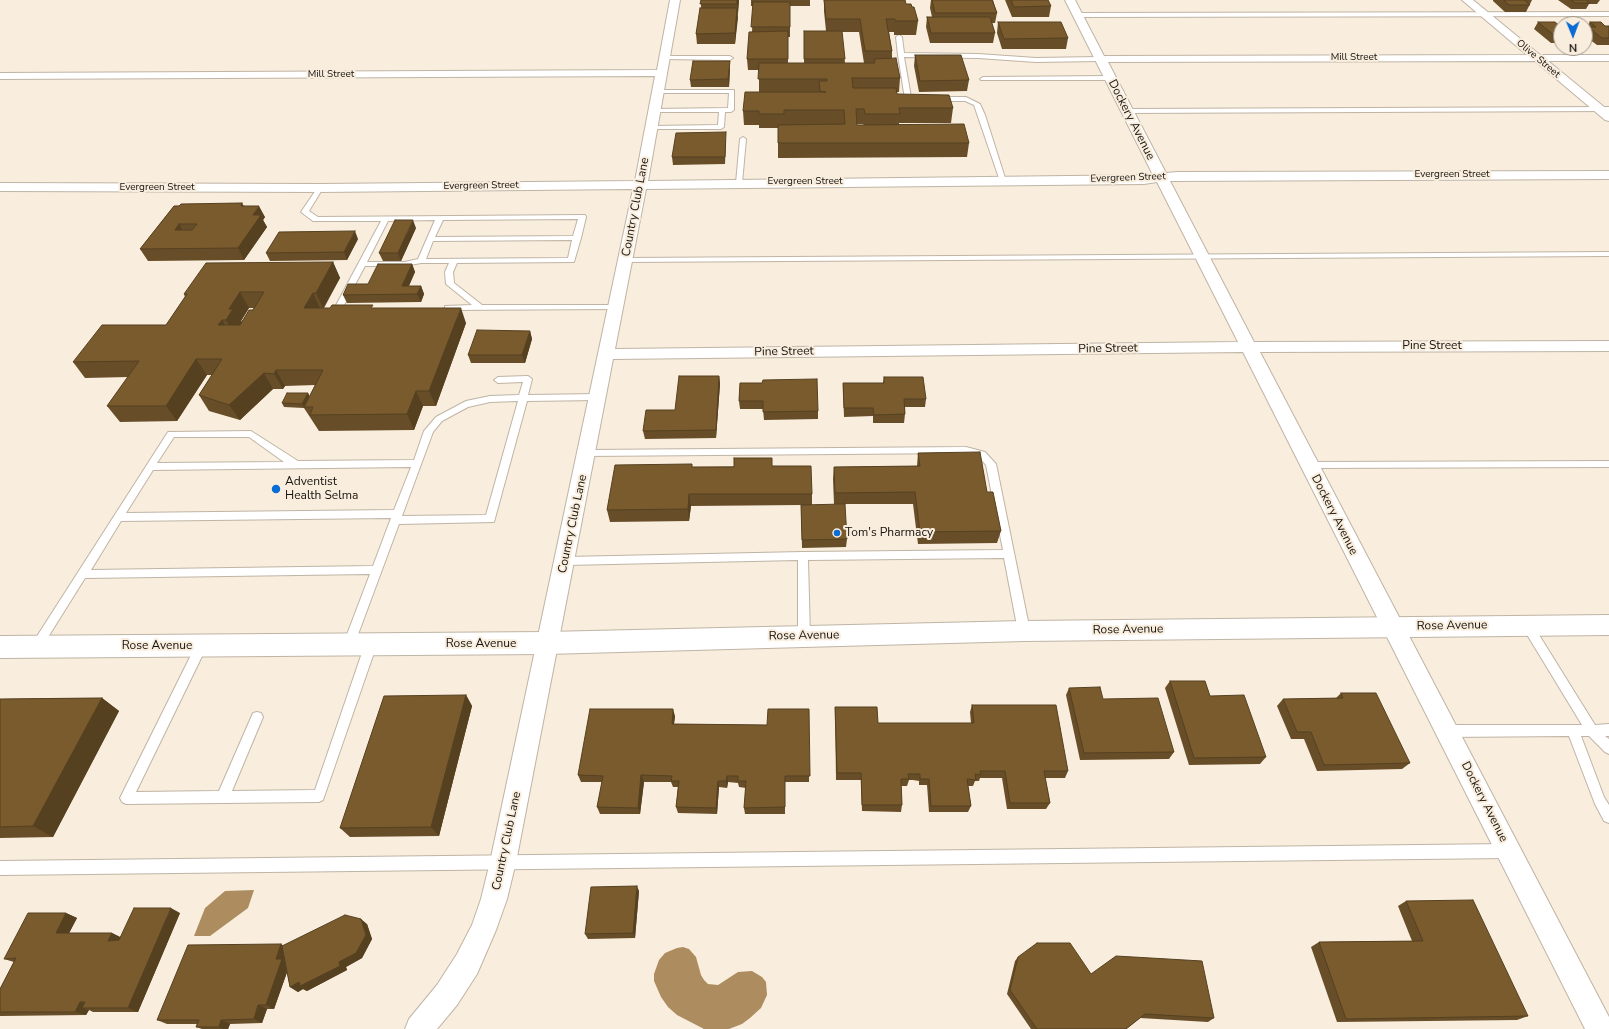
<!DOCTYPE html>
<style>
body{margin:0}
#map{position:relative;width:1609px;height:1029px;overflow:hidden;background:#f9eddd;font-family:"Nunito Sans",sans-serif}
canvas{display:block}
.north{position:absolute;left:1553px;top:16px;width:40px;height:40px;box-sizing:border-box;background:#f9eddd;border:1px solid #9f968a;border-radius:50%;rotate:179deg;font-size:11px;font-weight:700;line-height:16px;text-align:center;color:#17130e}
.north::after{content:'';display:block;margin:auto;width:14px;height:18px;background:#0a6cd5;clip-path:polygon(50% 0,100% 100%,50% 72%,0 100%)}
</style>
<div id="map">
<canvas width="1609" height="1029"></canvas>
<div class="north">N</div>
</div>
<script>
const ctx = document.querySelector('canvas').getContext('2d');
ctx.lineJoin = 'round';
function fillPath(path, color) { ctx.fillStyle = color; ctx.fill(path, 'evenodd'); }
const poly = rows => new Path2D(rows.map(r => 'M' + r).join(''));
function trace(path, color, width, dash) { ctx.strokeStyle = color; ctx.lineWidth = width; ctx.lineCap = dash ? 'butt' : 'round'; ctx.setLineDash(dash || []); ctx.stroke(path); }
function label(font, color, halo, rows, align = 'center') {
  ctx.font = font + ' "Nunito Sans",sans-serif'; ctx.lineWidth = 4; ctx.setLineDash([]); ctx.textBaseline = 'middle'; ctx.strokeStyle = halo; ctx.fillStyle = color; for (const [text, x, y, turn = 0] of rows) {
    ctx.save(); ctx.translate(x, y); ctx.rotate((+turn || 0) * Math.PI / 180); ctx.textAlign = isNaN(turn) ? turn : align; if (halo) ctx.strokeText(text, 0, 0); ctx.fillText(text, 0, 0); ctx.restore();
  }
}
fillPath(poly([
 [254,890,248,908,210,936,194,936,205,908,225,891],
 [683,947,689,949,696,957,701,975,704,980,708,984,718,985,738,972,752,971,762,977,766,982,767,995,761,1008,750,1018,742,1024,729,1029,704,1029,677,1015,668,1007,661,997,654,981,654,974,659,960,665,953,677,948]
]), '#ad8d5f');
const lane = poly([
 [1609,12,1609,16,1078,17,1075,15,1078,13,1609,12],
 [899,35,902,37,904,53,978,54,1036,58,1100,57,1103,59,1100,61,1036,62,978,58,904,57,911,97,918,99,915,101,908,101,905,99,898,55,896,37,899,35],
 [665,56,730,56,733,58,730,60,663,59,662,58,665,56],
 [983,77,1109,76,1112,78,1109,80,981,80,980,79,983,77],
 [657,90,734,90,734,110,731,112,725,112,724,127,721,129,650,129,650,127,652,126,718,125,719,112,655,112,652,110,653,109,728,108,729,93,659,93,657,92,657,90],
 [966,97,980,104,985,115,1006,181,1005,182,1000,181,974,105,965,101,937,101,934,99,937,97,966,97],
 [1609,107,1609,111,1127,113,1124,111,1127,109,1609,107],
 [743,137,746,139,742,183,739,185,736,183,740,139,743,137],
 [320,186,323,188,309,211,318,217,585,215,586,217,581,238,574,262,457,263,453,272,454,283,482,305,616,305,620,307,616,309,448,310,445,310,445,306,472,305,446,284,445,272,449,263,421,263,405,266,365,266,343,307,349,307,350,309,346,311,335,311,334,309,381,221,313,221,301,212,318,187,320,186],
 [578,219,573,236,435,237,443,220,578,219],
 [435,220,418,259,405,262,367,262,388,221,435,220],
 [572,240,568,258,426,259,433,241,572,240],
 [1609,252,1609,256,625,262,621,260,625,258,1609,252],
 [528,376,532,379,528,395,598,394,602,397,598,400,527,401,494,522,399,524,353,648,349,650,345,648,343,645,370,574,85,578,40,650,36,652,32,650,30,647,32,644,168,432,251,431,298,461,414,460,424,431,436,417,466,401,490,396,519,395,523,382,498,383,494,380,498,377,528,376],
 [518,401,486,515,402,516,433,432,442,421,468,407,490,402,518,401],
 [174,437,249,437,284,462,157,463,174,437],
 [411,467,394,510,126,513,153,470,411,467],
 [391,518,373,566,91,570,121,521,391,518],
 [966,447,985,452,996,464,1030,631,1028,634,1024,636,1020,634,1018,631,1004,558,808,560,810,636,808,639,804,641,800,639,798,636,798,560,566,565,562,564,561,561,562,558,566,557,803,552,1003,550,986,465,979,457,966,453,587,456,582,453,587,450,966,447],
 [1609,461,1609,467,1309,468,1304,465,1309,462,1609,461],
 [1527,620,1531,622,1595,725,1609,724,1609,736,1605,736,1609,739,1609,754,1605,752,1589,736,1581,736,1604,797,1609,805,1609,823,1604,821,1595,804,1569,736,1447,737,1443,735,1441,731,1443,727,1447,725,1582,725,1523,628,1521,625,1523,622,1527,620],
 [371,639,375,641,377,644,323,800,319,802,126,804,122,802,120,798,122,794,197,643,201,641,205,643,207,646,136,792,219,791,253,713,257,712,261,713,263,717,232,791,315,790,365,644,367,641,371,639],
 [1508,844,1513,846,1515,851,1513,856,1508,858,0,875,0,861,1508,844]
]);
const street = poly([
 [670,0,680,0,648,181,1153,175,1065,0,1075,0,1104,56,1527,55,1462,0,1473,0,1540,55,1609,55,1609,61,1548,61,1609,111,1609,121,1605,120,1535,61,1108,62,1166,173,1177,172,1609,171,1609,179,1170,181,1254,342,1609,341,1609,351,1260,352,1609,1017,1609,1029,1585,1029,1243,352,613,359,516,862,507,899,496,930,477,974,457,1005,437,1029,405,1029,409,1019,437,985,457,954,472,925,481,899,490,862,633,189,320,192,0,191,0,183,320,184,635,181,655,76,0,79,0,73,657,70,670,0],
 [1157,182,1238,342,615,349,646,189,1144,184,1157,182]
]);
const secondary = poly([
 [1609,615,1609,635,1024,641,547,654,0,658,0,636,547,632,1024,621,1609,615]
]);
trace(lane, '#bfb4a5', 2);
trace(street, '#bfb4a5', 2);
trace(secondary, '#bfb4a5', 2);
fillPath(lane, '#fff');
fillPath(street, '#fff');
fillPath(secondary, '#fff');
fillPath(poly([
 [701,0,739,0,735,44,697,44,696,34,701,8],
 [751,0,810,0,810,6,790,6,790,37,788,37,788,63,804,63,804,31,826,31,824,11,824,0,906,4,912,7,918,21,916,35,894,35,894,32,889,32,892,51,892,58,900,78,899,92,897,92,897,94,953,108,951,123,899,123,899,124,969,143,967,157,778,158,778,128,759,128,759,125,744,125,743,111,759,92,759,70,748,70,747,59,752,32,753,6,751,6],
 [842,32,859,32,864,63,845,63],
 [857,124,863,124,864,125,857,125],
 [931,0,993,0,997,13,995,23,992,23,995,33,993,43,930,43,926,27,927,17,932,17,930,8],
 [1005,0,1048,0,1051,6,1049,17,1012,17],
 [1493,0,1532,0,1526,12,1505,12,1493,1],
 [1558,0,1600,0,1597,4,1589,4,1586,9,1571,9],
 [998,22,1068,38,1066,49,1002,49,997,33],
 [1538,22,1561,27,1561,43,1551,43,1534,29],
 [1590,22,1605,26,1609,26,1609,45,1597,45,1585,36,1585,29],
 [915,55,969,80,967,91,919,92,914,66],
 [730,68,729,87,691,87,690,80],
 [726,140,725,164,673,165,672,157],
 [242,203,244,206,265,217,263,220,267,227,244,260,148,261,140,249,174,206],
 [416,228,401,261,383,261,379,253],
 [358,239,347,260,270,261,266,253],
 [333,262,340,278,324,308,375,308,466,323,436,406,423,406,414,430,319,431,304,408,284,407,282,403,308,393,310,397,315,385,285,386,283,389,273,389,240,420,209,411,199,395,212,375,207,375,177,421,120,422,107,406,128,377,85,378,73,362,166,325,185,297,184,294],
 [249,308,254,308,241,322,241,321],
 [412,264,415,272,409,286,421,286,424,294,421,302,347,303,343,295,368,284],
 [530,331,532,339,525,363,471,363,468,355],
 [719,376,720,384,716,438,645,439,643,431,675,410],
 [884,377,926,399,925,407,905,407,905,414,904,423,873,423,873,416,844,417,843,391,843,383,883,383],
 [740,383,818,411,818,419,764,420,763,409,740,409,739,401],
 [918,453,987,492,1001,531,997,543,918,544,913,504,834,504,833,479,834,467,917,466],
 [772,466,812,494,812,505,847,539,846,547,802,548,801,505,691,506,689,521,610,522,607,510,692,467],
 [1170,681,1210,696,1266,757,1260,764,1189,765,1165,688],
 [1069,688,1103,699,1174,752,1169,759,1080,760,1066,695],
 [1341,693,1410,763,1402,769,1317,771,1304,739,1291,739,1277,706,1283,699,1336,698],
 [466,695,472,706,439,836,350,837,340,828],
 [102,698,119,711,53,837,0,838,0,699],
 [972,705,1068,771,1065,778,1045,778,1050,803,1046,809,1007,809,1002,778,980,778,979,781,975,781,973,786,968,786,971,806,968,812,929,812,927,785,919,785,919,781,913,780,909,780,907,786,901,786,902,805,901,812,862,811,861,780,836,780,835,707,878,723,971,723,970,712],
 [809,709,809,782,785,782,785,814,745,814,744,808,746,788,739,787,738,783,728,782,727,788,719,787,717,814,678,813,676,807,678,787,673,787,671,782,644,782,640,814,600,814,597,807,602,782,581,782,578,775,675,716,674,724,767,725],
 [639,891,635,938,588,939,585,934],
 [1406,901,1528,1016,1517,1020,1337,1022,1311,947,1319,942,1412,941,1398,906],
 [66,913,77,918,69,933,112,933,120,937,180,913,138,1012,93,1012,89,1010,86,1015,0,1016,0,989,14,962,4,959],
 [367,924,372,939,362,958,346,967,347,970,307,991,303,989,298,992,290,987,287,972,274,1009,267,1009,262,1023,230,1024,228,1029,202,1029,196,1027,197,1024,167,1024,157,1020,281,944,283,946],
 [1018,957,1214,1018,1208,1022,1140,1018,1126,1029,1031,1029,1007,994,1015,961]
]), '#684e28');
fillPath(poly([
 [737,0,739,0,738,14,737,4],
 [737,8,738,18,735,44,735,33],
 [730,61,730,68,729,87,728,79],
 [259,206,265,217,263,220,267,227,244,260,238,248,253,215],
 [413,220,416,228,401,261,398,253],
 [179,224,186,236,175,230],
 [355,231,358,239,347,260,344,252],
 [333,262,340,278,323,308,316,293],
 [412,264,415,272,405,294,402,286],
 [421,286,424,294,421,302,417,294],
 [240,292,249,308,241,321,243,324,235,336,226,320,229,309],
 [313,293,320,308,304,308],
 [461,308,466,323,436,406,429,391],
 [222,320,231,336,218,325],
 [530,331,532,339,525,363,522,355],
 [196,359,207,375,177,421,166,406],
 [276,370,285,386,283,389,274,374],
 [264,373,273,389,240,420,229,405],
 [719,376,720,384,716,438,716,430],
 [416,391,423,406,414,430,407,414],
 [308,393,310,398,305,408,302,404],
 [689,494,691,506,689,521,688,509],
 [466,695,472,706,439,836,431,827],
 [102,698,119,711,53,837,33,826],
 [673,709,675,716,673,731,672,724],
 [641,775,644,782,640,814,638,808],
 [727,776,728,782,727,788,726,781],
 [718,781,719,787,717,814,716,808],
 [637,886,639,891,635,938,633,933],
 [171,908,180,913,138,1012,128,1008],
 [66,913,77,918,67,937,56,933],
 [361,919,367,924,372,939,362,958,346,967,347,970,307,991,303,989,298,992,290,987,339,962],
 [112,933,122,938,118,945,108,941],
 [281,944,288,949,284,961,290,964,274,1009,266,1005,276,959],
 [80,1002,91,1006,82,1008,89,1010,86,1015,75,1012],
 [258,1005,267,1009,262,1023,254,1019],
 [221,1020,230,1024,228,1029,223,1029,219,1027]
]), '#554020');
const building = poly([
 [701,0,737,0,737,4,700,4,701,0],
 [824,0,905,0,906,4,911,4,912,7,914,7,918,21,895,21,895,19,886,19,892,51,865,51,860,19,826,19,824,0],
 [932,0,992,0,997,13,935,13,932,0],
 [1011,0,1048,0,1051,6,1014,7,1011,0],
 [1504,0,1524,0,1530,5,1509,5,1504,0],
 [1571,0,1586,0,1590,3,1575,3,1571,0],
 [753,2,790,2,790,27,751,27,753,2],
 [700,8,737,8,735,33,696,34,700,8],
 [927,17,990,17,995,33,931,33,927,17],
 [998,22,1061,22,1068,38,1004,39,998,22],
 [1538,22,1555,22,1561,27,1561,36,1555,36,1538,22],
 [1590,22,1601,22,1605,26,1609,26,1609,38,1602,38,1588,27,1596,27,1590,22],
 [788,31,788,59,747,59,749,32,788,31],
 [804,31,842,31,845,59,804,59,804,31],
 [915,55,961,55,969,80,920,81,915,55],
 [896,58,900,78,852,78,853,88,896,88,897,94,949,95,953,108,899,108,900,114,865,114,864,109,856,109,857,125,964,124,969,143,778,143,778,125,845,124,844,110,784,110,784,114,759,114,759,111,743,111,745,92,826,92,820,91,819,81,827,81,827,79,758,79,759,63,875,63,874,59,896,58],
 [693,61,730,61,728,79,690,80,693,61],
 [726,132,725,157,672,157,676,133,726,132],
 [242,203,241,206,259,206,253,215,261,215,238,248,140,249,174,206,179,206,181,204,242,203],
 [179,224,197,224,192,230,175,230,179,224],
 [395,220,413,220,398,253,379,253,395,220],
 [355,231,344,252,266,253,279,232,355,231],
 [333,262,316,293,313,293,304,308,330,308,332,305,373,305,371,308,461,308,429,391,416,391,407,414,310,415,313,407,304,407,323,370,276,370,274,374,264,373,229,405,199,395,222,359,196,359,166,406,107,406,139,361,73,362,102,325,166,325,187,294,184,294,206,263,333,262],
 [240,292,264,292,253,310,249,310,240,325,218,325,222,320,226,320,233,309,229,309,240,292],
 [378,264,412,264,402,286,421,286,417,294,343,295,348,284,368,284,378,264],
 [477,330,530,331,522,355,468,355,477,330],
 [679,376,719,376,716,430,643,431,646,410,675,410,679,376],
 [884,377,923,377,926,399,904,399,905,414,874,415,873,408,844,408,843,383,884,383,884,377],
 [817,379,818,411,763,412,763,401,739,401,740,383,762,383,763,380,817,379],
 [287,393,308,393,302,404,282,403,287,393],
 [980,452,987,492,993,492,1001,531,920,532,915,492,835,493,834,467,920,466,918,453,980,452],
 [734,458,772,458,772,466,811,466,812,494,689,494,688,509,607,510,615,465,692,464,692,467,734,467,734,458],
 [845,504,847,539,802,540,801,505,845,504],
 [1170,681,1205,681,1210,696,1244,695,1266,757,1194,758,1170,681],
 [1100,687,1103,699,1158,698,1174,752,1084,753,1069,688,1100,687],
 [1341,693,1376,693,1410,763,1324,765,1311,732,1297,732,1283,699,1343,698,1341,693],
 [466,695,431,827,340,828,384,696,466,695],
 [102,698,33,826,0,827,0,699,102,698],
 [972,705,1056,705,1068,771,1044,771,1050,803,1010,803,1005,771,980,771,981,775,975,774,976,780,967,779,971,806,931,806,929,779,920,779,920,774,908,774,909,779,901,779,902,805,862,805,861,773,837,773,835,707,877,707,878,723,974,723,972,705],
 [590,709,673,709,672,724,767,725,768,709,809,709,810,776,785,776,785,807,744,808,746,781,738,781,738,776,727,776,726,781,718,781,716,808,676,807,679,781,671,781,672,776,641,775,638,808,597,807,603,776,578,775,590,709],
 [637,886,633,933,585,934,591,887,637,886],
 [1473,900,1528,1016,1346,1019,1319,942,1423,941,1406,901,1473,900],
 [134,908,171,908,128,1008,82,1008,85,1002,80,1002,75,1012,0,1012,0,989,16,958,4,959,28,913,66,913,56,933,112,933,108,941,119,940,134,908],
 [345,915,361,919,366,935,356,953,339,962,340,966,300,986,299,982,290,987,282,946,345,915],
 [1037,943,1070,943,1091,974,1116,956,1202,961,1214,1018,1145,1014,1126,1029,1037,1029,1010,990,1018,957,1037,943],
 [281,944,276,959,282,959,266,1005,258,1005,254,1019,221,1020,219,1027,196,1027,199,1020,157,1020,188,945,281,944]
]);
fillPath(building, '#795b2e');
trace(building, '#554020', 1);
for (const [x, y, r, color] of [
 [276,489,5,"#0a6cd5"],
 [837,533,4,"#0a6cd5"]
]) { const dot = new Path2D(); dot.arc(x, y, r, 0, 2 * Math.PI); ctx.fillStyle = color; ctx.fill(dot); trace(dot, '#f9eddd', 1.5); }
label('10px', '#17130e', '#f9eddd', [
 ["Mill Street",1354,58],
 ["Olive Street",1538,59,40],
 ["Mill Street",331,75],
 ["Evergreen Street",1452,175],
 ["Evergreen Street",1128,178,-2],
 ["Evergreen Street",805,182],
 ["Evergreen Street",481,186,-1],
 ["Evergreen Street",157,188]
]);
label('12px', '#17130e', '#f9eddd', [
 ["Dockery Avenue",1131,120,63],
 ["Country Club Lane",636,207,-79],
 ["Pine Street",1432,346],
 ["Pine Street",1108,349,-1],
 ["Pine Street",784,352,-1],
 ["Dockery Avenue",1334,515,63],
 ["Country Club Lane",573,524,-78],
 ["Rose Avenue",1452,626,-1],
 ["Rose Avenue",1128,630,-1],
 ["Rose Avenue",804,636,-1],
 ["Rose Avenue",481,644],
 ["Rose Avenue",157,646],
 ["Dockery Avenue",1484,802,63],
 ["Country Club Lane",507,841,-78]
]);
label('12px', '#17130e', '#f9eddd', [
 ["Adventist",285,482],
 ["Health Selma",285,496],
 ["Tom's Pharmacy",845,533]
], 'left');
</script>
